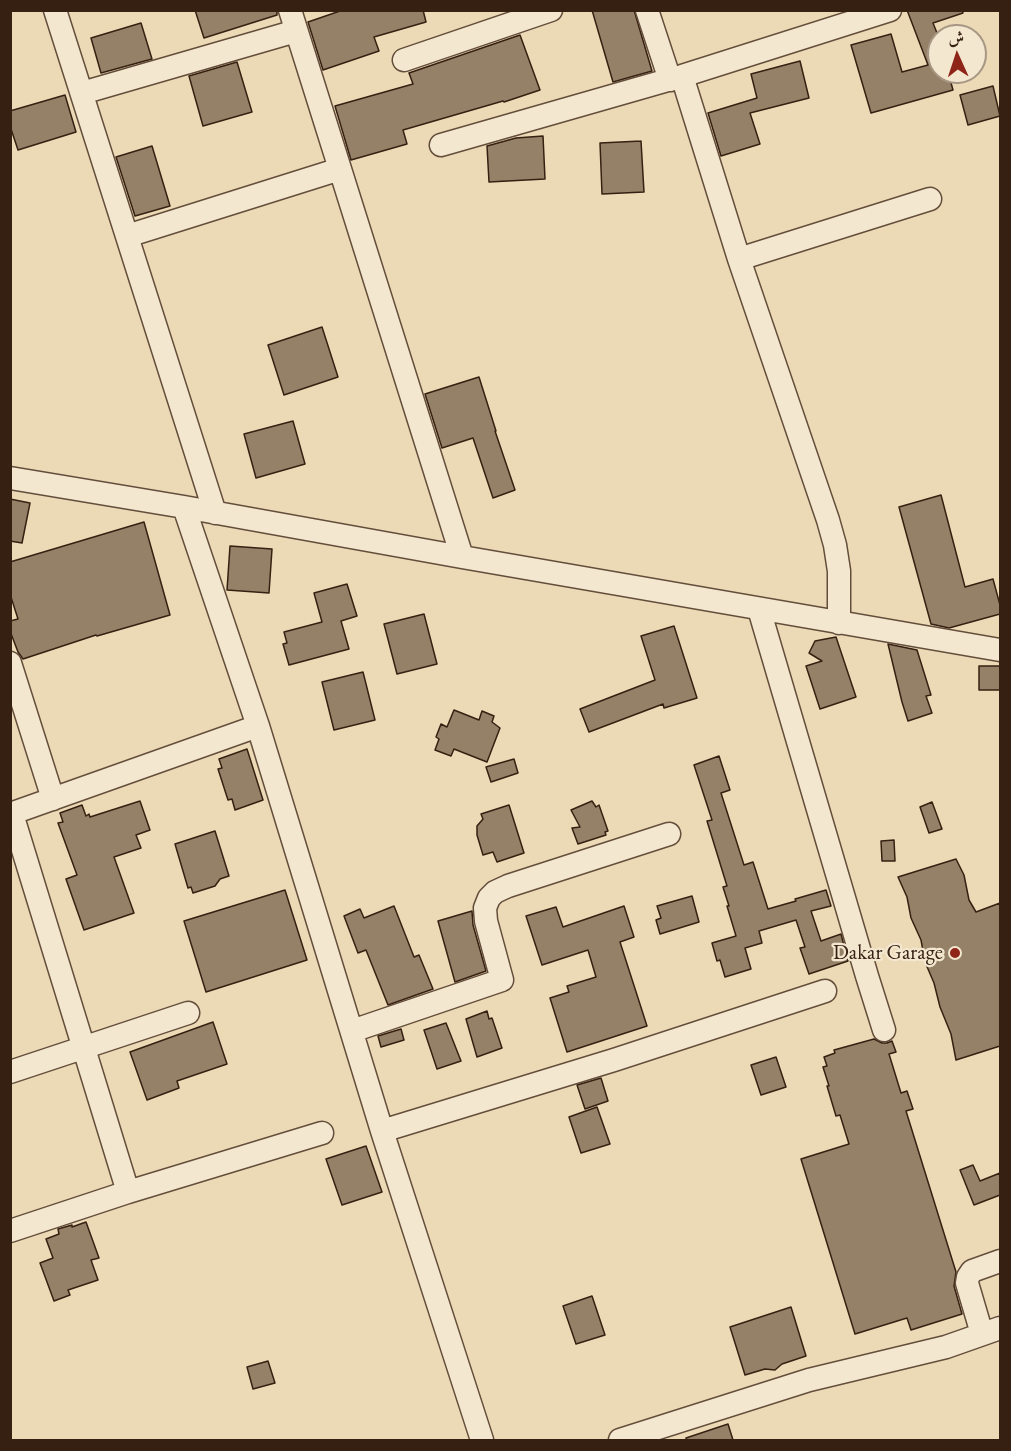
<!DOCTYPE html>
<meta charset="utf-8">
<style>
body{margin:0}
#map{position:relative;width:1011px;height:1451px;overflow:hidden;background:#ecdab6;font-family:"EB Garamond",Amiri,serif}
canvas{display:block}
.frame{position:absolute;inset:0;border:12px solid #362012;pointer-events:none}
.north{position:absolute;left:927px;top:24px;width:60px;height:60px;box-sizing:border-box;background:#f3e7d0;border:2px solid #a79784;border-radius:50%;rotate:357deg;font-size:16px;font-weight:700;line-height:24px;text-align:center;color:#362012}
.north::after{content:'';display:block;margin:auto;width:21px;height:27px;background:#8f2418;clip-path:polygon(50% 0,100% 100%,50% 72%,0 100%)}
</style>
<div id="map">
<canvas width="1011" height="1451"></canvas>
<div class="frame"></div>
<div class="north">ش</div>
</div>
<script>
const ctx = document.querySelector('canvas').getContext('2d');
ctx.lineJoin = 'round';
function fillPath(path, color) { ctx.fillStyle = color; ctx.fill(path, 'evenodd'); }
const poly = rows => new Path2D(rows.map(r => 'M' + r).join(''));
function trace(path, color, width, dash) { ctx.strokeStyle = color; ctx.lineWidth = width; ctx.lineCap = dash ? 'butt' : 'round'; ctx.setLineDash(dash || []); ctx.stroke(path); }
function label(font, color, halo, rows, align = 'center') {
  ctx.font = font + ' "EB Garamond",serif'; ctx.lineWidth = 4.5; ctx.setLineDash([]); ctx.textBaseline = 'middle'; ctx.strokeStyle = halo; ctx.fillStyle = color; for (const [text, x, y, turn = 0] of rows) {
    ctx.save(); ctx.translate(x, y); ctx.rotate((+turn || 0) * Math.PI / 180); ctx.textAlign = isNaN(turn) ? turn : align; if (halo) ctx.strokeText(text, 0, 0); ctx.fillText(text, 0, 0); ctx.restore();
  }
}
const building = poly([
 [195,10,277,10,277,15,204,38,195,10],
 [343,10,423,10,426,22,374,37,379,51,323,70,308,22,343,10],
 [592,10,634,10,652,71,613,82,592,10],
 [907,10,962,10,963,13,933,23,939,38,939,72,948,72,953,90,871,113,851,45,891,34,902,72,928,65,907,10],
 [141,23,152,59,101,73,91,38,141,23],
 [520,35,540,90,504,102,503,101,403,130,407,144,351,160,335,106,413,84,409,73,520,35],
 [800,61,809,98,750,113,760,144,721,156,708,113,757,98,751,74,800,61],
 [237,62,252,112,203,126,189,76,237,62],
 [993,86,1000,116,968,125,960,95,993,86],
 [65,95,76,132,18,150,10,126,10,111,65,95],
 [543,136,545,179,489,182,487,146,516,138,543,136],
 [641,141,644,192,602,194,600,143,641,141],
 [152,146,170,206,135,216,116,157,152,146],
 [322,327,338,377,284,395,268,345,322,327],
 [479,377,496,431,495,431,515,490,493,498,473,438,442,448,425,394,479,377],
 [293,421,305,464,256,478,244,434,293,421],
 [941,495,965,587,993,579,1000,605,1000,614,949,628,931,624,899,507,941,495],
 [10,499,30,503,22,543,10,541,10,499],
 [144,522,170,615,97,636,96,635,23,659,18,652,10,631,10,621,18,619,10,594,10,562,144,522],
 [230,546,272,549,269,593,227,590,230,546],
 [347,584,357,616,341,621,349,649,289,665,283,644,287,643,284,632,322,622,314,593,347,584],
 [424,614,437,664,397,674,384,624,424,614],
 [674,626,697,698,664,708,663,704,589,732,580,709,655,680,641,636,674,626],
 [836,637,856,697,820,709,806,666,822,661,809,653,815,641,836,637],
 [888,644,917,650,931,695,926,696,932,713,908,721,902,702,888,644],
 [979,666,1000,666,1000,690,979,690,979,666],
 [363,672,375,720,334,730,322,682,363,672],
 [454,710,479,720,482,711,494,716,492,722,500,728,487,762,454,749,451,756,435,750,439,739,436,737,441,724,447,727,454,710],
 [247,749,263,800,235,810,232,799,228,800,218,769,222,768,219,759,247,749],
 [719,756,730,790,721,793,744,865,753,862,768,909,796,901,795,899,826,890,831,906,811,911,821,941,841,934,848,961,809,974,800,948,805,947,796,920,759,931,762,943,745,948,751,969,725,977,720,960,717,961,712,943,736,936,727,906,729,906,723,887,727,886,707,821,712,820,694,765,719,756],
 [514,759,518,773,491,782,486,767,514,759],
 [140,801,150,830,136,835,141,848,114,857,134,913,84,930,66,879,77,875,58,823,63,822,60,813,82,805,86,816,89,814,90,817,140,801],
 [592,801,596,807,599,805,608,831,605,832,606,835,578,844,572,828,580,827,571,810,592,801],
 [932,802,942,829,929,833,920,807,932,802],
 [509,805,524,853,497,862,493,852,483,855,477,835,477,826,483,819,481,814,509,805],
 [215,831,229,876,220,879,215,886,193,893,191,887,188,888,175,844,215,831],
 [894,840,895,861,882,861,881,841,894,840],
 [956,859,964,875,969,900,976,912,1000,903,1000,1046,956,1060,951,1034,940,1007,934,983,925,962,921,940,911,918,907,897,898,877,956,859],
 [285,890,307,960,206,992,184,921,285,890],
 [692,896,699,922,660,934,656,920,661,918,657,906,692,896],
 [394,906,414,957,419,955,433,989,388,1005,366,950,358,953,344,916,360,909,364,918,394,906],
 [624,906,634,937,620,942,647,1026,567,1052,550,998,569,992,567,986,596,977,588,950,542,965,526,916,556,907,563,927,624,906],
 [472,911,473,925,486,971,455,982,438,921,472,911],
 [487,1011,489,1019,492,1018,502,1048,477,1057,466,1019,487,1011],
 [213,1022,227,1064,177,1081,179,1088,147,1100,130,1052,213,1022],
 [446,1023,461,1061,437,1069,424,1030,446,1023],
 [401,1029,404,1040,381,1047,378,1036,401,1029],
 [874,1039,882,1043,887,1043,892,1041,896,1052,889,1054,901,1093,907,1091,913,1109,906,1111,956,1272,954,1286,962,1314,911,1330,907,1318,855,1334,801,1159,849,1144,840,1115,836,1116,827,1086,829,1086,823,1067,827,1066,824,1057,835,1053,834,1050,874,1039],
 [776,1057,786,1087,761,1095,751,1065,776,1057],
 [601,1078,608,1101,585,1109,577,1085,601,1078],
 [597,1107,610,1144,581,1153,569,1117,597,1107],
 [366,1146,382,1192,342,1205,326,1159,366,1146],
 [973,1165,980,1181,1000,1173,1000,1195,974,1205,960,1170,973,1165],
 [86,1222,99,1258,91,1260,98,1280,68,1290,70,1295,54,1301,40,1263,53,1258,46,1239,59,1234,58,1229,72,1225,72,1227,86,1222],
 [592,1296,605,1335,576,1344,563,1306,592,1296],
 [791,1307,806,1356,782,1364,775,1370,765,1369,745,1375,730,1327,791,1307],
 [268,1361,275,1383,253,1389,247,1367,268,1361],
 [728,1424,733,1440,686,1440,686,1438,728,1424]
]);
fillPath(building, '#958167');
trace(building, '#362012', 1.5);
const minor = poly([
 [55,10,215,513],
 [290,10,462,557],
 [647,10,670,80],
 [404,60,551,10],
 [682,76,739,259,828,520,835,545,839,571,839,623],
 [82,93,296,31],
 [441,145,682,76,890,10],
 [127,236,340,169],
 [739,259,930,199],
 [10,478,184,507,462,557,1000,650],
 [184,507,258,726,382,1131,482,1440],
 [759,609,867,976,884,1030],
 [10,663,53,799],
 [10,814,258,726],
 [12,814,128,1192],
 [352,1031,502,980,486,921,485,908,489,898,495,892,508,886,669,834],
 [10,1072,188,1013],
 [382,1131,614,1060,825,991],
 [10,1231,128,1192,322,1133],
 [982,1334,967,1283,968,1277,972,1271,1000,1261],
 [620,1440,809,1380,946,1347,1000,1328]
]);
trace(minor, '#644e3b', 25);
trace(minor, '#f3e7d0', 22);
for (const [x, y, r, color] of [
 [955,953,6,"#8f2418"]
]) { const dot = new Path2D(); dot.arc(x, y, r, 0, 2 * Math.PI); ctx.fillStyle = color; ctx.fill(dot); trace(dot, '#f3e7d0', 2); }
label('21px', '#362012', '#f3e7d0', [
 ["Dakar Garage",943,953]
], 'right');
</script>
